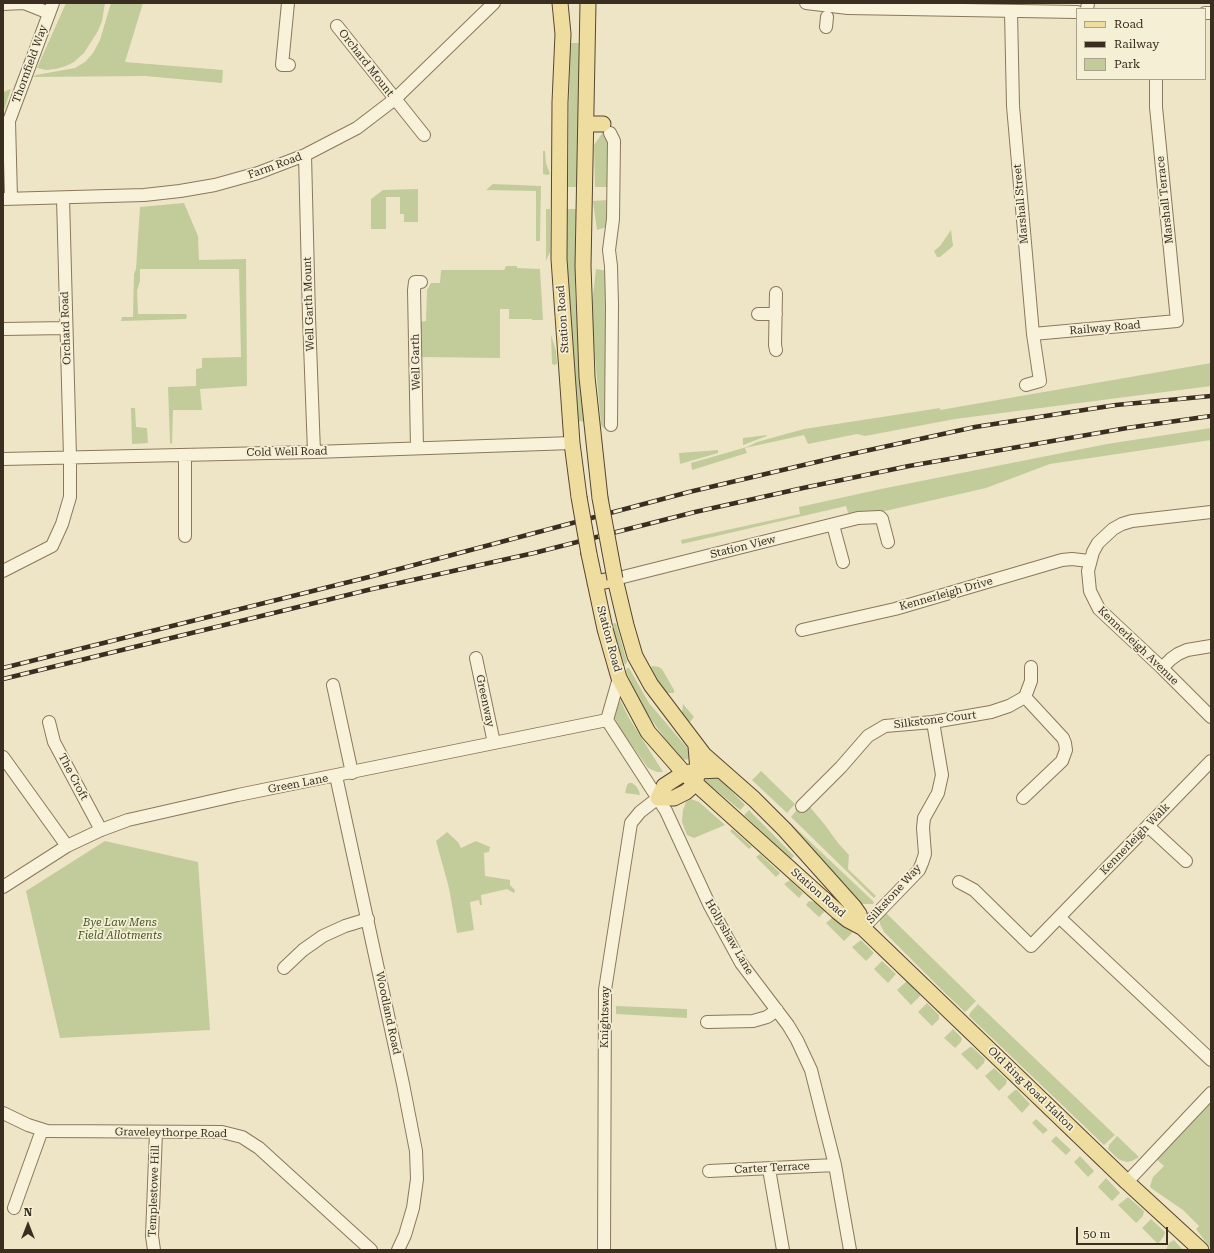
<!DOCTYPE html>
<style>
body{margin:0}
#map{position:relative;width:1214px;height:1253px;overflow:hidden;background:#eee5c7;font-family:"Roboto Serif",serif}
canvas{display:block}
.frame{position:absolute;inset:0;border:4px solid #3a2e20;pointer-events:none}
.legend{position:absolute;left:1076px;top:8px;width:130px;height:72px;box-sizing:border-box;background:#f5efd6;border:1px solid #aaa28d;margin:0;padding:5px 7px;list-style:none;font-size:12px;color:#3a2e20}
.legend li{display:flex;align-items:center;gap:8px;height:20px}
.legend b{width:20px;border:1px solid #aaa28d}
.north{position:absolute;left:8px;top:1205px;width:40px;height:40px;-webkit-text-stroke:3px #f5efd6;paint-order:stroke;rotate:0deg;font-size:11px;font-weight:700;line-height:16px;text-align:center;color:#3a2e20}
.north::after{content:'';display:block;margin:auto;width:14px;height:18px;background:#3a2e20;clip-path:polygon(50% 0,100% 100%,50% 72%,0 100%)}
.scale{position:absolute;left:1076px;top:1227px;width:92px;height:18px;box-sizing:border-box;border:2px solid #3a2e20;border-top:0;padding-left:5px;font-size:12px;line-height:14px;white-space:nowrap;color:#3a2e20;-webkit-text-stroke:3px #f5efd6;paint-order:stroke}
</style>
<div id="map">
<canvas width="1214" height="1253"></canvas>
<div class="frame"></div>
<ul class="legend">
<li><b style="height:5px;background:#efdda0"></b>Road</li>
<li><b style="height:5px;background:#3a2e20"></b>Railway</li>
<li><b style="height:11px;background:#c2cc9b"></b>Park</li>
</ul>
<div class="north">N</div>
<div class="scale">50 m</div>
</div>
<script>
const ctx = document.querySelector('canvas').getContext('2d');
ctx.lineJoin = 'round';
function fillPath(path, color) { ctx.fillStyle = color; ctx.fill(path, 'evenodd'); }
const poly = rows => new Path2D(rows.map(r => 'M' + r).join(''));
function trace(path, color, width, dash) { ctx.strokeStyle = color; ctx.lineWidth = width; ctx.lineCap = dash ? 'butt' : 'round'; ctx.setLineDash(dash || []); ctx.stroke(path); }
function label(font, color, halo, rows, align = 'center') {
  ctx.font = font + ' "Roboto Serif",serif'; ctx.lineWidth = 3.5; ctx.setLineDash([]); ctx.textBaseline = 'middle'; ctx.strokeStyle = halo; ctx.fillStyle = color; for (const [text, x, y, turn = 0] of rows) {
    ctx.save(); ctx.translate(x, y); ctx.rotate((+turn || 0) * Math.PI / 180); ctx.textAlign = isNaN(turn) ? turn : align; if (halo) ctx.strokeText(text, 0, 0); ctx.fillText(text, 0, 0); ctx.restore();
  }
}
fillPath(poly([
 [66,3,105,3,102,21,98,31,84,53,74,62,66,66,56,69,46,70,37,68],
 [111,3,143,3,125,62,223,70,222,83,145,76,33,77,36,75,75,68,85,62,93,53,100,40],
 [570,43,582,43,577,187,568,187],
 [11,89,3,113,3,92],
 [603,132,613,155,612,187,595,187,594,145],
 [543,151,545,151,546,163,550,174,547,175,543,174],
 [493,184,541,186,540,241,536,241,536,191,486,190],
 [418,189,418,222,404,222,404,214,400,214,400,197,386,197,386,229,371,229,371,199,383,190],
 [608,200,607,227,597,230,593,201],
 [184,203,198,236,199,260,246,259,247,386,200,389,202,410,173,410,172,444,170,443,168,387,196,386,196,369,202,368,202,358,241,357,239,269,140,269,140,281,137,291,138,314,186,314,187,316,186,319,121,321,122,317,133,317,134,274,136,269,140,207],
 [546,209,550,209,550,252,546,261],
 [566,209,576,209,575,293,585,422,580,421,578,423,567,295],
 [951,230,953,246,940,257,937,257,934,251,940,246],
 [506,266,517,266,517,268,540,269,543,320,532,320,532,319,509,319,509,309,500,309,500,358,420,357,419,322,426,321,427,290,431,283,440,283,441,270,504,270],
 [596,269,607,271,604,420,609,425,603,428,601,424,591,312],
 [551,335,556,351,557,364,555,365,552,364],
 [1211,363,1211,386,955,419,865,436,857,434,808,444,804,435,745,448,747,453,692,470,691,463,747,447,757,442,804,429,940,408,940,410],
 [131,408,135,408,136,427,147,428,148,443,132,444],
 [1211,428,1211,440,1050,464,986,488,850,519,846,506,682,544,681,540,800,514,799,507,881,489,1107,444],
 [767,435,767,436,743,445,743,438],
 [718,450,718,453,680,464,679,453],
 [616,623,627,662,625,665,616,640,611,624],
 [653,666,659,667,662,669,674,690,674,693,667,693,663,691,649,668],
 [627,668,629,668,649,703,689,750,691,755,689,759,684,760,676,754,641,705,626,671],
 [620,700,629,718,663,772,657,772,648,768,618,726,614,716,615,707],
 [683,704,694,717,690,722,682,713],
 [761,771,795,804,787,813,752,780],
 [709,775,720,779,745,805,740,810,705,781,706,777],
 [629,783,632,783,636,786,639,791,640,795,625,793,627,785],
 [763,798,766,800,874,902,873,904,858,904],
 [691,799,699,802,725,825,694,838,687,835,682,822,683,810,686,802],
 [799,807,810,807,825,825,838,843,849,855,848,869,876,896,874,898,791,817],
 [749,810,794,856,791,859,744,815],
 [732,829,752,847,749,849,730,831],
 [447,832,458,842,461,848,476,841,490,847,489,852,484,853,485,876,510,880,510,885,515,890,514,893,507,889,481,895,482,905,480,905,479,900,470,902,474,930,457,933,449,888,436,841],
 [105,841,198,862,210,1030,60,1038,26,891],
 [760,854,780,873,776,877,756,857],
 [790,880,803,893,799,898,784,884],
 [809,901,815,902,825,911,819,917,806,905],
 [883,910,976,1001,965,1012,944,992,884,932,880,924,880,913],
 [833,917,853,932,844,941,826,923],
 [861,940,874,953,866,961,852,947],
 [882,961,896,974,888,983,874,969],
 [907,981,920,993,920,996,911,1005,897,990],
 [927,1003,939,1015,939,1019,932,1026,918,1012],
 [978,1004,1115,1135,1104,1145,969,1016,970,1013],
 [616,1006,687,1009,687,1018,616,1014],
 [953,1029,962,1038,961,1042,955,1048,944,1038],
 [970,1047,972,1047,985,1059,984,1063,977,1070,961,1054],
 [994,1068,1007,1080,1006,1084,999,1091,985,1076],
 [1015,1090,1017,1090,1030,1104,1022,1113,1008,1098,1007,1097],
 [1211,1103,1211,1249,1196,1229,1199,1226,1183,1210,1151,1188,1150,1186,1153,1177,1164,1166,1156,1159],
 [1036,1119,1048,1130,1043,1134,1032,1123],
 [1056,1136,1071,1150,1066,1155,1051,1141],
 [1117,1136,1139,1157,1132,1161,1127,1162,1120,1160,1116,1157,1108,1149,1109,1145],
 [1080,1156,1094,1171,1088,1177,1074,1162],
 [1106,1178,1120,1193,1112,1201,1098,1187],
 [1128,1197,1144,1211,1143,1216,1136,1223,1118,1205],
 [1151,1219,1165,1232,1164,1236,1158,1244,1142,1228],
 [1174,1240,1183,1250,1166,1250,1169,1243]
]), '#c2cc9b');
const minor = poly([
 [288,3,282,65,289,65],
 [806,3,848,8,1077,12],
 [3,4,24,3,49,13],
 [1087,9,1088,3],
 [1011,11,1013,106,1033,334,1040,381,1026,385],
 [1205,13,1211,13],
 [337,26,424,135],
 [826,27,827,17],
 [610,133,614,141,613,219,609,250,611,266,612,305,611,425],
 [305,155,309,317,314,452],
 [11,198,9,121,53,3],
 [3,199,144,195,180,191,215,185,258,173,305,155,357,128,395,99,494,3],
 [776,293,775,345,776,350],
 [758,314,776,314],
 [3,329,66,328],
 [1033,334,1177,321,1156,107,1156,79],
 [417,448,414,290,415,282,421,282],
 [3,459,314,452,572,443],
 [1211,512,1132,521,1122,524,1113,529,1098,543,1093,552,1088,571,1090,591,1099,609,1162,668,1211,717],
 [833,525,843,562],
 [185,536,185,455],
 [3,571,52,546,62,524,70,497,70,457,63,198],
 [615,579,858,518,880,517,882,519,888,542],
 [802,630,895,609,1062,560,1072,559,1089,561],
 [476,658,494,743],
 [1162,668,1171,659,1178,654,1187,650,1211,646],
 [619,678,607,720,666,811,710,906,741,963,788,1025,797,1040,811,1070,835,1165,850,1250],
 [333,685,352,773],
 [49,722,54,742,101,830],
 [3,757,67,846],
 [336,776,403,1084,416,1151,417,1179,413,1208,405,1235,398,1250],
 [1023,798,1062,761,1066,750,1065,743,1063,738,1025,697,1031,681,1031,667],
 [802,806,841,767,868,736,885,726,933,722,991,712,1009,706,1025,697],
 [1148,826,1186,861],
 [959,882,974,890,1031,946,1211,761],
 [3,887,67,846,101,830,128,820,238,795,607,720],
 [1059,917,1211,1060],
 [863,928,919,870,922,863,925,854,923,828,924,818,938,793,942,775,933,722],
 [284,968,303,950,323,936,345,926,368,919],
 [707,1022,753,1021,767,1017,777,1010],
 [3,1113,28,1125,47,1131,222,1132,242,1137,259,1148,371,1250],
 [769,1169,783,1250],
 [709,1171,835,1165],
 [1127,1182,1211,1093],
 [14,1208,42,1130],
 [154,1250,152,1236,156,1132],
 [604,1250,605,990,631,823,640,812,658,798]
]);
const major = poly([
 [560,3,563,34,560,102,559,259,572,443,579,497],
 [588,3,583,266,587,377,600,498],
 [586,124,603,124],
 [589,554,605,629,619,678,648,732,684,773,838,912,848,920,863,928,1127,1182,1201,1250],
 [595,583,615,579,626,625,635,656,651,685,704,755,754,799,785,830,854,907,859,914,863,928],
 [696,746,698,771,695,784,686,792,674,798,658,798,664,786,684,773,698,771,720,770]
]);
trace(minor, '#89785c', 14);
trace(major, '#574630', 17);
trace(minor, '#f8f2da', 12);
trace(major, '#efdda0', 15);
const rail = poly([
 [3,668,369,577,689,492,842,456,975,427,1116,405,1211,396],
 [3,679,372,589,534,553,695,512,803,488,909,466,1127,428,1211,416]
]);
trace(rail, '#3a2e20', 4.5);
trace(rail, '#f5efd6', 3, [9]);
const majorBridge = poly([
 [579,497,589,554],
 [600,498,615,579]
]);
trace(majorBridge, '#574630', 17, []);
trace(majorBridge, '#efdda0', 15);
label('11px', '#3a2e20', '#f5efd6', [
 ["Orchard Mount",366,63,52],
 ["Thornfield Way",30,64,-70],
 ["Farm Road",275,166,-20],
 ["Marshall Terrace",1165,200,-96],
 ["Marshall Street",1021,204,-95],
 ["Well Garth Mount",309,304,-92],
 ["Station Road",563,319,-94],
 ["Orchard Road",66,328,-92],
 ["Railway Road",1105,328,-5],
 ["Well Garth",416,362,-91],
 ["Cold Well Road",287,452,-1],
 ["Station View",743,547,-14],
 ["Kennerleigh Drive",946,594,-16],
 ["Station Road",609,639,75],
 ["Kennerleigh Avenue",1138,646,44],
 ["Greenway",485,701,78],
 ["Silkstone Court",935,720,-7],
 ["The Croft",73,777,62],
 ["Green Lane",298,784,-11],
 ["Kennerleigh Walk",1135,839,-46],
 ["Station Road",818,893,41],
 ["Silkstone Way",894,894,-48],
 ["Hollyshaw Lane",729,937,60],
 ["Woodland Road",388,1013,78],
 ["Knightsway",605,1017,-89],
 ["Old Ring Road Halton",1031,1089,44],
 ["Graveleythorpe Road",171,1133,1],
 ["Carter Terrace",772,1168,-3],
 ["Templestowe Hill",154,1191,-88]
]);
label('italic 11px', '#465627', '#f5efd6', [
 ["Bye Law Mens",120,923],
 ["Field Allotments",120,936]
]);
</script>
